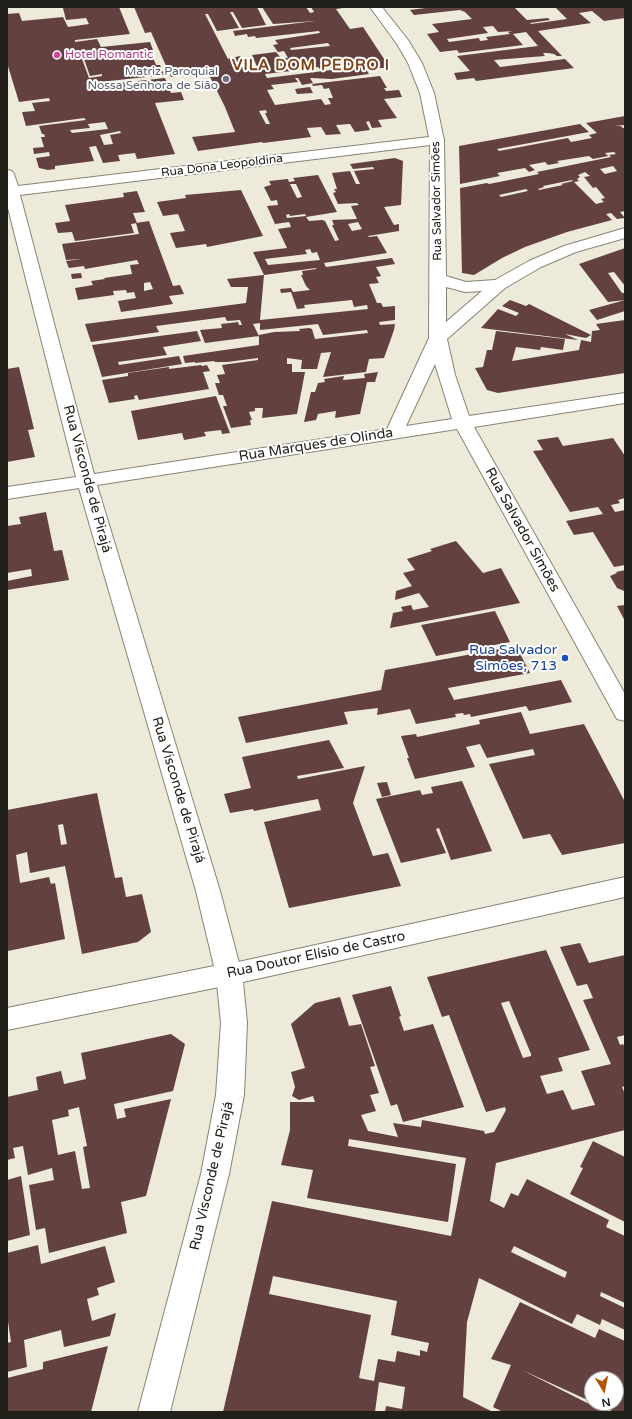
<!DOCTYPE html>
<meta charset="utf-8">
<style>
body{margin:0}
#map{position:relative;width:632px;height:1419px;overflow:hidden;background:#edead9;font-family:"Varela Round",sans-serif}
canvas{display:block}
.frame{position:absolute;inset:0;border:8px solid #21201a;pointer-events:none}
.north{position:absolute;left:584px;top:1371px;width:40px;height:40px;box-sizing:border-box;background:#fff;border:1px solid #a6a6a3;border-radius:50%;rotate:170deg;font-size:11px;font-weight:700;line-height:16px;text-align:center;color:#21201a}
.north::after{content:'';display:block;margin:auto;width:14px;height:18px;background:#b35600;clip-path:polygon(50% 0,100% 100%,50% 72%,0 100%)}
</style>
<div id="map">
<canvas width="632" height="1419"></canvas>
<div class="frame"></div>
<div class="north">N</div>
</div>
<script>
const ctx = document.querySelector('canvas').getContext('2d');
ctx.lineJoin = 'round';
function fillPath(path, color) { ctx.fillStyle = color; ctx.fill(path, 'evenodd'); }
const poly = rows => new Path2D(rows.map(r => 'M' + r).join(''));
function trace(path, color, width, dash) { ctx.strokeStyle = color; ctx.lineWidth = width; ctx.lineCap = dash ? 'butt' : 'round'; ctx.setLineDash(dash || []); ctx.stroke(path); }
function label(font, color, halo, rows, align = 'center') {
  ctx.font = font + ' "Varela Round",sans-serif'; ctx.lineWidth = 4; ctx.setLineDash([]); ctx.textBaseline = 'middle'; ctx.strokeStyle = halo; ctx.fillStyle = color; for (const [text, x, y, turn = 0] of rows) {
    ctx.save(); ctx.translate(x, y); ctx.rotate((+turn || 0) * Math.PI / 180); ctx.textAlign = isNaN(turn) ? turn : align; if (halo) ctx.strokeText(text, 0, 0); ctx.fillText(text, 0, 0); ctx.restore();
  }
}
fillPath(poly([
 [72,7,119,7,130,34,75,40,75,42,97,39,101,47,150,42,153,50,150,50,156,65,160,65,164,75,91,83,92,86,165,78,171,93,181,92,184,100,155,103,175,154,137,159,135,153,118,155,120,161,103,163,96,146,89,147,94,161,55,166,55,169,48,170,39,168,36,158,50,156,49,152,34,154,33,148,44,147,41,137,45,137,44,134,42,134,39,126,86,120,84,118,26,126,22,112,35,111,32,103,50,101,49,98,19,102,7,63,7,14,19,13,22,21,63,17,68,27,89,24,86,18,66,20,63,8],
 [82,59,84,59,90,76,102,74,102,76,89,78],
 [105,122,108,129,72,133,70,130,90,128,88,124],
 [120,131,121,133,110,135,113,144,104,145,100,135],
 [134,7,257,7,266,25,242,28,233,12,230,12,239,28,217,31,208,14,205,14,228,59,240,56,244,63,235,64,237,68,248,67,250,70,258,69,252,55,276,52,281,58,288,58,284,51,278,52,273,45,278,44,275,40,320,33,319,31,256,38,255,36,248,37,247,34,235,36,233,31,315,21,273,24,262,7,306,7,310,13,314,12,311,7,349,7,336,9,350,29,363,27,390,68,372,68,368,63,320,69,318,67,308,68,309,69,265,74,267,78,364,66,369,74,332,79,310,78,313,83,302,85,298,78,295,78,298,82,271,85,274,89,267,90,275,105,321,99,325,105,331,104,328,98,333,98,329,88,324,89,322,85,313,86,312,84,380,76,387,88,384,88,386,91,399,90,402,97,384,99,397,118,378,120,382,127,372,128,369,121,366,122,370,130,355,132,350,124,336,125,341,134,326,135,321,127,307,128,311,137,263,143,262,142,198,151,192,137,235,132,225,107,208,73,171,77,151,32,145,33],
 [328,43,330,46,291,50,290,48],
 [266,110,267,113,265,113,270,124,266,124,259,111],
 [433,7,514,7,527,20,548,18,550,20,530,23,531,24,567,19,555,7,625,7,625,18,604,21,592,11,579,13,591,23,538,31,562,56,557,56,554,54,548,53,543,53,545,56,494,60,500,67,565,59,574,68,476,81,474,78,457,80,454,73,470,71,457,56,538,46,526,32,513,34,523,45,459,53,457,50,440,52,427,34,439,32,432,24,472,19,465,12,460,10,414,15,410,10],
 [493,26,498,32,513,31,508,32,510,34,486,37,488,40,480,41,479,38,449,42,447,39,488,33,483,27],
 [310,87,313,93,297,94,295,89],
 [625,116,625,125,614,126,620,126,625,129,625,211,620,212,625,218,617,219,611,213,606,214,612,220,567,232,525,247,502,258,474,275,462,273,460,188,487,183,489,184,539,174,537,172,611,157,609,155,616,154,614,152,605,153,608,156,593,159,589,156,557,161,559,163,548,165,545,162,529,165,535,170,529,172,525,168,497,173,500,176,460,184,459,146,580,124,589,132,497,149,499,151,568,138,571,142,592,138,589,135,597,133,586,123],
 [613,166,617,171,605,174,600,169],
 [585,172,590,176,584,177,593,188,596,187,605,198,601,199,604,202,596,204,574,182,579,181,577,179,580,177,578,175],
 [572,180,573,181,561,184,563,185,539,190,538,189,544,187,543,186],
 [526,189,528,191,501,197,499,195],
 [395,158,403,161,401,205,384,207,394,225,399,224,399,231,368,236,369,237,377,236,387,253,324,263,326,267,392,258,395,264,376,267,381,276,376,277,379,283,369,284,377,303,381,303,383,307,395,306,395,320,379,322,380,325,395,324,394,330,388,347,384,358,369,359,366,372,323,377,331,352,321,353,317,369,301,369,302,360,287,358,287,364,292,364,292,372,305,372,297,414,262,418,263,408,255,408,255,411,249,412,252,420,250,420,251,425,231,428,223,406,227,406,223,395,219,395,215,383,220,383,217,375,225,374,222,365,258,360,258,358,227,362,215,362,214,361,195,363,195,362,185,363,183,356,259,345,259,335,274,332,300,331,299,329,309,328,312,329,315,339,368,333,367,330,323,335,318,324,260,330,260,323,253,324,259,336,205,343,200,330,222,328,221,324,238,322,239,325,242,325,240,320,227,321,225,317,156,326,159,332,91,342,85,324,246,303,248,287,231,287,227,279,264,275,260,320,368,309,367,305,354,307,352,300,304,305,305,308,297,309,291,292,281,293,280,289,291,288,293,292,310,290,306,286,301,275,303,275,302,271,316,269,316,268,264,275,253,252,287,248,278,229,291,227,289,222,275,224,267,206,278,205,277,200,271,201,264,187,271,185,269,181,288,179,289,182,295,181,293,178,318,175,337,212,306,217,309,221,322,220,325,221,335,241,339,240,332,225,334,225,332,220,357,219,351,206,359,205,357,203,338,204,333,193,336,192,334,189,337,189,332,173,350,171,356,184,360,184,354,171,374,169,373,167,353,169,350,164],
 [290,184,296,184,302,197,297,198],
 [289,214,290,216,305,214,306,216,287,218,286,215],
 [358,222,362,229,352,231,348,224],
 [310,249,312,253,317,252,320,260,268,265,265,259,307,254,305,250],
 [241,190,263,236,207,247,206,244,176,248,170,233,185,231,178,214,163,216,157,202,186,198,185,195],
 [137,191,145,212,133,213,137,223,131,224,134,233,75,241,72,232,58,233,55,223,70,221,65,205,124,197,123,193],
 [149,221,173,286,180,285,184,294,169,296,173,304,121,312,118,301,136,298,134,292,127,293,126,290,113,291,114,295,78,300,75,288,93,285,91,281,105,279,104,278,132,274,130,265,139,264,137,260,85,269,84,266,69,268,66,261,81,259,66,260,62,244,139,234,136,223],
 [150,282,153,289,144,291,144,283],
 [625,248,625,286,614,272,608,273,622,293,625,293,625,300,608,302,579,264],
 [81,273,82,278,72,279,71,274],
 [510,300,526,306,529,304,591,335,586,338,565,334,578,340,481,328,498,309,516,316,519,313,502,306],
 [625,300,625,311,597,320,589,310],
 [625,320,625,373,498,393,487,390,475,368,483,367,487,350,492,350,496,331,565,339,563,350,541,347,540,350,516,347,512,361,579,350,581,340,591,342,592,331,600,330,596,324],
 [197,331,201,341,163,347,167,355,118,362,119,365,179,356,182,364,102,377,92,345],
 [201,365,202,366,207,365,210,371,203,372,209,389,139,400,137,395,134,396,135,399,109,403,102,380,128,376,128,373,169,367,169,369],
 [19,367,34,429,28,430,35,457,7,462,7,369],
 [378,372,375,382,367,382,360,414,335,418,336,411,318,414,316,420,304,422,311,392,315,392,318,383,325,382,324,379,344,376,343,380,365,378,364,374],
 [216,396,230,433,222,434,221,430,204,432,206,436,184,440,182,433,138,440,131,411],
 [558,437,563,446,613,438,625,456,625,498,618,500,620,503,611,505,615,512,625,510,625,565,614,567,593,532,574,535,566,521,603,514,598,507,570,512,533,451,543,450,537,440],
 [46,512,54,551,62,550,69,580,7,590,7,581,32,576,31,569,7,573,7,526,21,524,19,517],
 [456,541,483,573,501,568,520,603,390,628,393,613,403,611,401,607,411,605,413,610,429,607,419,593,395,600,396,591,412,586,403,573,415,570,407,559,432,551,430,549],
 [625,570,625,591,624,591,617,588,610,576,617,573,616,572],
 [625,605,625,621,617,606],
 [495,611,510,642,436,656,421,625],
 [516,646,530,673,448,688,454,700,561,680,572,702,529,711,526,706,471,717,470,714,464,715,463,713,455,714,456,717,416,724,410,709,377,715,378,708,344,712,348,724,246,743,238,717,381,690,385,670],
 [521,712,530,734,584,724,625,802,625,843,562,855,550,834,523,839,489,764,535,755,533,749,487,758,480,744,466,747,475,767,415,779,407,758,409,758,401,736,416,734,417,737,480,724,479,720],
 [329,740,344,768,297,776,298,779,365,766,353,803,373,856,388,853,401,886,289,908,264,822,321,810,318,799,254,811,253,809,230,813,224,794,251,788,242,757],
 [462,781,492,851,451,860,439,828,436,829,446,853,401,863,376,799,420,790,422,795,433,793,431,787],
 [387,782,391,795,382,797,377,783],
 [97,793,115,878,122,877,126,897,142,894,151,932,138,942,82,954,65,866,30,873,27,852,16,855,20,883,49,877,51,884,55,883,65,939,8,951,7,810],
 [63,824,67,844,61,845,58,825],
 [580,943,589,963,625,955,625,1035,617,1037,620,1045,623,1044,625,1048,625,1086,622,1087,625,1094,625,1130,496,1163,490,1201,504,1208,511,1193,518,1196,527,1179,609,1220,606,1227,625,1236,625,1303,601,1292,600,1296,625,1308,625,1330,602,1319,600,1325,577,1314,572,1324,479,1278,467,1322,463,1397,493,1412,385,1412,386,1406,402,1409,405,1387,379,1382,375,1412,223,1412,272,1201,451,1236,466,1158,349,1139,348,1146,456,1164,448,1222,307,1198,313,1170,281,1165,290,1130,290,1102,315,1102,313,1096,299,1100,292,1096,295,1087,291,1072,305,1068,291,1024,315,1003,340,997,349,1026,361,1024,375,1066,370,1067,379,1093,370,1095,376,1111,361,1115,368,1131,398,1137,393,1123,421,1127,422,1120,484,1131,485,1134,494,1132,506,1110,505,1107,486,1112,449,1015,442,1017,427,977,546,950,590,1050,558,1058,563,1071,540,1076,547,1094,563,1090,572,1110,595,1105,581,1071,611,1064,583,1000,593,998,587,984,577,986,560,947],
 [509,1001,531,1054,531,1056,523,1058,501,1003],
 [514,1246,567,1272,565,1278,511,1252],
 [273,1276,397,1301,391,1335,429,1343,427,1352,420,1350,420,1356,397,1351,395,1362,378,1359,374,1381,359,1378,371,1315,269,1294],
 [391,986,401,1016,399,1017,404,1031,433,1024,464,1107,403,1122,397,1104,391,1106,352,995],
 [171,1034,185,1044,173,1091,114,1104,117,1119,126,1117,124,1109,171,1099,146,1196,121,1202,127,1233,49,1253,45,1228,36,1230,29,1185,54,1180,52,1168,28,1175,23,1146,13,1148,15,1158,7,1160,7,1097,38,1090,36,1077,61,1071,64,1084,86,1079,81,1053],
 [79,1107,87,1146,83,1147,90,1188,82,1189,75,1151,58,1155,52,1120,69,1116,68,1110],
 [593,1141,625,1157,625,1222,570,1194,583,1168,580,1167],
 [21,1176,30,1235,7,1241,7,1180],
 [38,1245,41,1264,105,1246,115,1282,97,1288,99,1295,87,1299,92,1321,116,1313,110,1336,64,1347,61,1330,24,1340,27,1367,7,1372,7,1343,11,1342,7,1315,7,1253],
 [520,1302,595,1338,599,1329,625,1341,625,1412,614,1412,594,1403,616,1403,616,1379,592,1379,592,1402,522,1370,605,1412,503,1412,493,1407,511,1365,491,1359],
 [108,1346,91,1412,7,1412,7,1378,43,1369,43,1362]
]), '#634140');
const minor = poly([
 [370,7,382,7,408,40,422,63,434,93,444,140,446,276,466,282,495,280,529,261,564,246,625,228,625,238,576,252,541,267,505,288,447,339,455,375,469,416,625,393,625,403,474,427,625,694,625,721,617,719,457,429,97,485,220,891,242,974,238,982,229,985,7,1030,7,1008,214,966,196,891,79,488,7,499,7,487,76,477,7,204,7,170,12,171,14,174,18,186,429,137,420,93,408,63,397,44,370,7],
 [430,145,429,338,387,429,94,474,20,195,430,145],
 [446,287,465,292,482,291,446,322,446,287],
 [435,364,452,419,406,426,435,364]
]);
const tertiary = poly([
 [625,877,625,897,243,982,247,1023,244,1095,229,1174,170,1412,138,1412,201,1174,216,1095,221,1023,216,974,220,966,625,877]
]);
trace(minor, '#878475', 2);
trace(tertiary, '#878475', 2);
fillPath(minor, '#fff');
fillPath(tertiary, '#fff');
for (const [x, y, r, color] of [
 [57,55,4,"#d1479c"],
 [226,79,4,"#6b7280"],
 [565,658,4,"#1a4fb4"]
]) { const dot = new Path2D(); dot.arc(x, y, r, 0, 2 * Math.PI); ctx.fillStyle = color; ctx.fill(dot); trace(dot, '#fff', 1.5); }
label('12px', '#b23c85', '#fff', [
 ["Hotel Romantic",65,55]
], 'left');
label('12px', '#5b616d', '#fff', [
 ["Matriz Paroquial",218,72],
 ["Nossa Senhora de Sião",218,86]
], 'right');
label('12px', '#21201a', '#fff', [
 ["Rua Dona Leopoldina",222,166,-7],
 ["Rua Salvador Simões",437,201,-91]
]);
label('14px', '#21201a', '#fff', [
 ["Rua Marques de Olinda",316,445,-9],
 ["Rua Visconde de Pirajá",87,479,75],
 ["Rua Salvador Simões",522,530,61],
 ["Rua Visconde de Pirajá",178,790,73],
 ["Rua Doutor Elísio de Castro",316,955,-12],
 ["Rua Visconde de Pirajá",212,1176,-77]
]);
label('14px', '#164399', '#fff', [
 ["Rua Salvador",557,650],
 ["Simões, 713",557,666]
], 'right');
ctx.letterSpacing = '1px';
label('bold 15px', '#804318', '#fff', [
 ["VILA DOM PEDRO I",311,66]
]);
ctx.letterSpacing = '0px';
</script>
